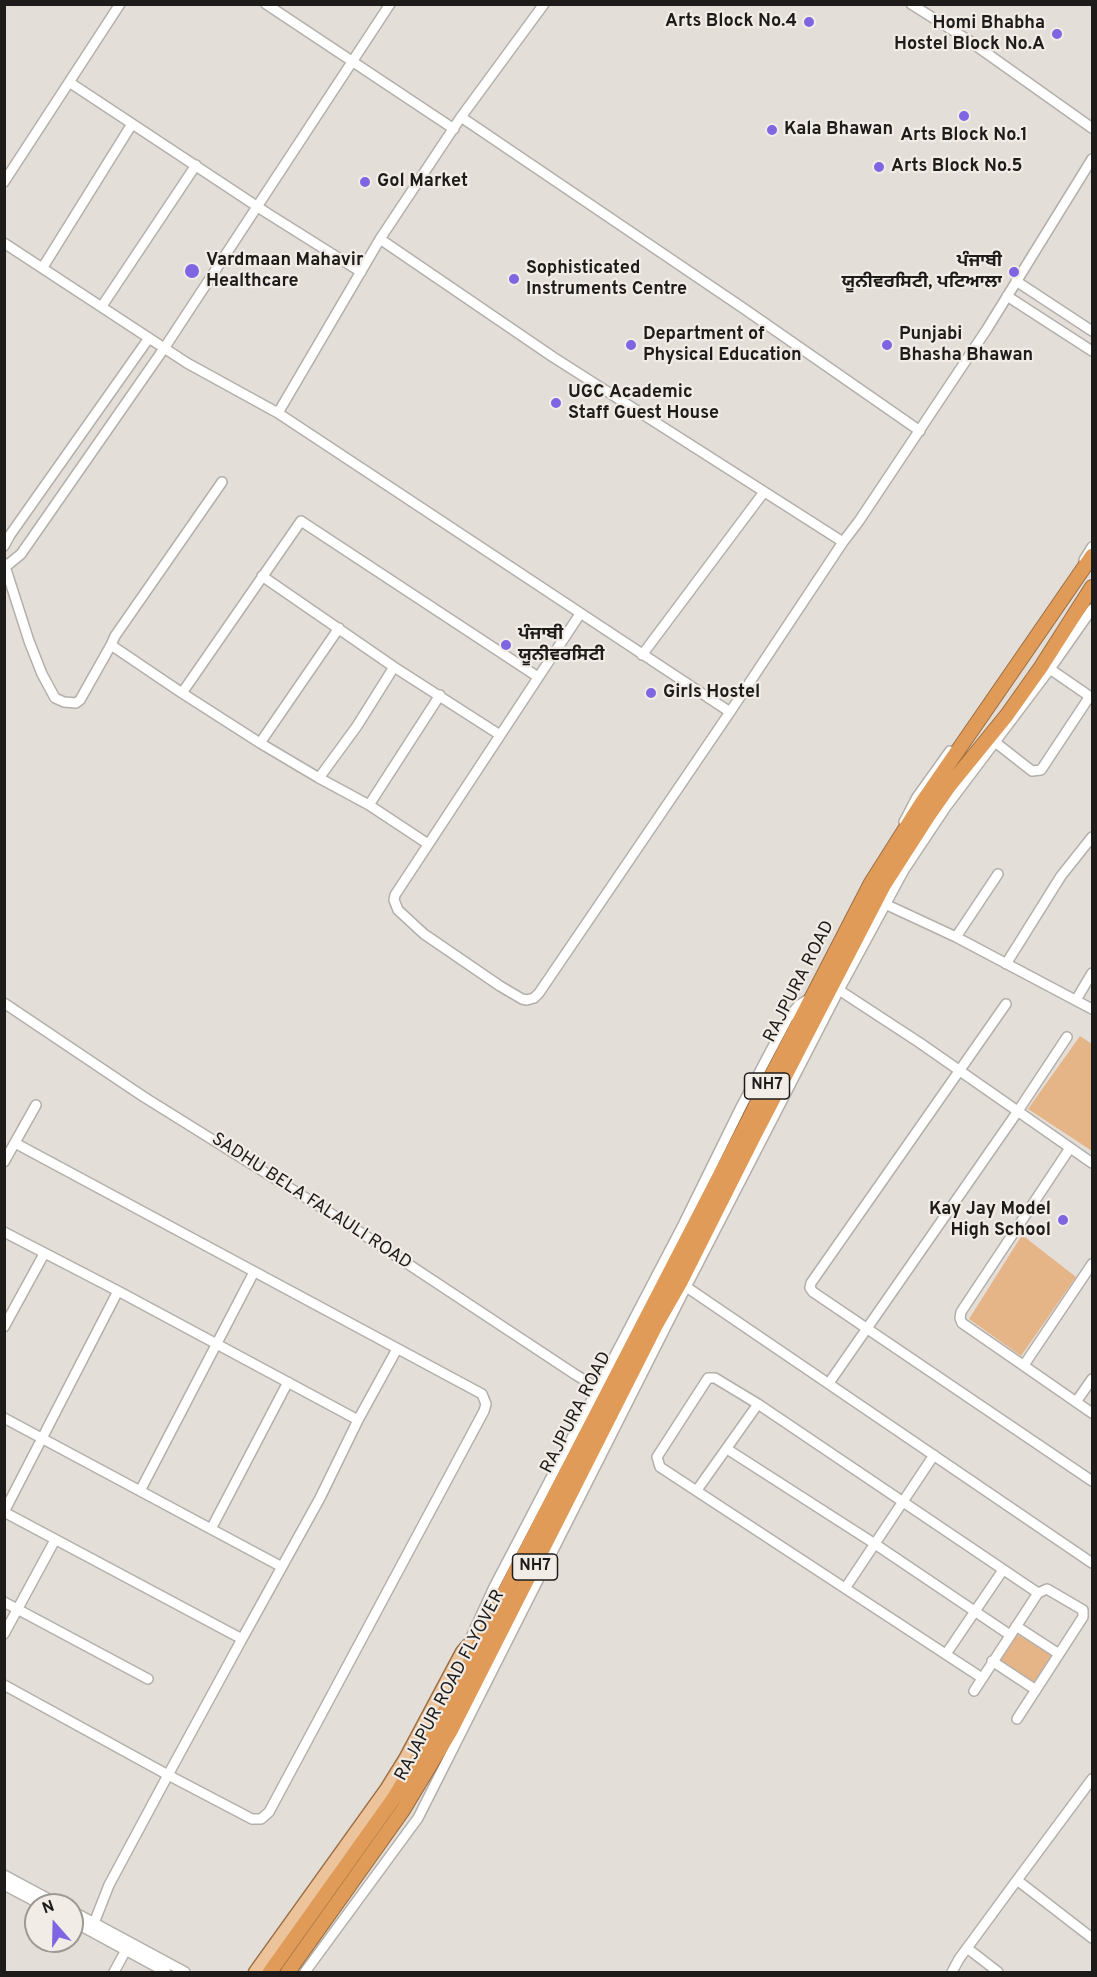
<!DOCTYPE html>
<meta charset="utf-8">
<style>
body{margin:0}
#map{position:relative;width:1097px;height:1977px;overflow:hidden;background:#e4ded9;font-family:Overpass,sans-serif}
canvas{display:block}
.frame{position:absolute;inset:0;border:6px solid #1e1c1a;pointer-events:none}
.north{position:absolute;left:24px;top:1893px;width:60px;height:60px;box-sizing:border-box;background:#f2ece6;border:2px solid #9d9994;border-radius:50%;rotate:340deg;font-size:16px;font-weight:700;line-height:24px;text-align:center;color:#1e1c1a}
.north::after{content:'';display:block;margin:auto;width:21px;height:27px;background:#7f65e1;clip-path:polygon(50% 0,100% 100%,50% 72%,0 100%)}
</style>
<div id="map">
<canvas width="1097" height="1977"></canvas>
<div class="frame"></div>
<div class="north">N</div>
</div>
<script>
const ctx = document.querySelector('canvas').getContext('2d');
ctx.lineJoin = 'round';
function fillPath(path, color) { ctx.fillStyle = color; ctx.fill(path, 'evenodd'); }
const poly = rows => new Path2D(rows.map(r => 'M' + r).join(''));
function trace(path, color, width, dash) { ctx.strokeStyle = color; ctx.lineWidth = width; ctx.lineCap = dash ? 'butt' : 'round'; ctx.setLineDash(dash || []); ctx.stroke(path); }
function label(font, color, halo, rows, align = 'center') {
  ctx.font = font + ' Overpass,"Noto Sans Gurmukhi",sans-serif'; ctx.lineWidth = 4.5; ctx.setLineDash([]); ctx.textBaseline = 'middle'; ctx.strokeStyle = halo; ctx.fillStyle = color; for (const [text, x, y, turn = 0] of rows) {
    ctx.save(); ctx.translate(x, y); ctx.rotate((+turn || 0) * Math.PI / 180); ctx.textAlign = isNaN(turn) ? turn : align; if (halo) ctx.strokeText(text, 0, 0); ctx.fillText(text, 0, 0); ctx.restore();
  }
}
fillPath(poly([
 [1080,1036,1092,1044,1092,1151,1028,1109],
 [1022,1235,1076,1277,1021,1356,969,1319],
 [1017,1634,1054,1656,1037,1683,1033,1684,998,1661]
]), '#e5b588');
const minor = poly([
 [266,4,454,129],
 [544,4,461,117,380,239,278,413,730,712,843,542],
 [911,4,968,40,1092,128],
 [69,82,267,213,361,272],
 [461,117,743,308,920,431],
 [4,182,120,4],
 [380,239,553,357,843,542,859,521,987,329,1092,159],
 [4,243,187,363,278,413],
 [43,267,132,124],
 [1016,281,1092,331],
 [1007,296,1092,351],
 [102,306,196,165],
 [4,546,10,535,149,338],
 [1084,560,1092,547],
 [4,563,29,641,42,674,55,698,64,702,76,703,80,700,111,645,182,693],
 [4,568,21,554,165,347,390,4],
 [262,576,394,667,500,735],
 [580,614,395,895,394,900,398,910,424,934,500,986,522,999,527,1000,534,998,539,993,730,712],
 [111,645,115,636,222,482],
 [642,655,764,492],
 [1050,669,1092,698],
 [995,742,1032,771,1041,770,1090,696],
 [260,743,339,628],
 [319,778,357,726,394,667],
 [369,805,440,695],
 [904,822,917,797,950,751],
 [428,844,369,805,319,778,260,743,182,693,301,521,538,677],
 [885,904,956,937,1092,1009],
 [956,937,998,874],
 [1006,964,1061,876,1092,837],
 [839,990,920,1043,1092,1163],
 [1076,1000,1092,973],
 [4,1003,144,1097,346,1223,576,1375,601,1390],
 [1006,1004,811,1283,810,1288,813,1292,1092,1481],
 [15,1143,482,1394,486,1404,484,1411,269,1812,261,1819,252,1819,168,1775,109,1885,94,1923],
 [1070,1148,961,1312,960,1318,962,1323,1092,1413],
 [4,1162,36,1105],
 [4,1232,118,1291,4,1512],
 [682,1284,1092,1563],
 [118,1291,358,1420,320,1498,242,1639],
 [4,1327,44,1254],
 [1024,1365,1092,1264],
 [829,1383,1018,1111,1067,1037],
 [1076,1402,1092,1379],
 [4,1418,282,1567],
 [358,1420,397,1349],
 [727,1449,875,1544,1010,1635],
 [697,1490,758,1404],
 [140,1491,254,1272],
 [4,1512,242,1639,168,1775,4,1685],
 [211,1529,288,1382],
 [846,1587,934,1455],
 [4,1602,148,1679],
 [1016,1626,1059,1654],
 [4,1634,55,1540],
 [467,1646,494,1587,684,1223,741,1107,788,1018,799,1005,810,998],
 [946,1654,1003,1570],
 [992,1661,1036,1690],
 [982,1678,660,1467,657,1457,708,1378,715,1378,758,1404,1038,1593,1047,1589,1083,1610,1083,1617,1017,1719],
 [974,1691,1038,1593],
 [1092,1779,1017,1880,1092,1938],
 [4,1875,60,1905],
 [4,1885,42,1905],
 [72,1911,185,1972],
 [72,1921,166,1972],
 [967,1948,998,1972],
 [114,1972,126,1950],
 [305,1972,418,1818,686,1287,839,990,904,870,946,807,1050,669,1092,609],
 [952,1972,959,1959,1017,1880]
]);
const major = poly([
 [255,1972,387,1788,405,1759,462,1652,467,1646,481,1640]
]);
const highway = poly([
 [270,1972,394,1798,439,1724,513,1576,871,883,921,804,1092,556],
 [288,1972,403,1810,450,1732,656,1325,680,1283,755,1134,884,885,929,815,950,785,1007,715,1041,667,1092,587]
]);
trace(minor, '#b4afa9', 12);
trace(major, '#9b6f42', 15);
trace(highway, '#9b6f42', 16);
trace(minor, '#fff', 9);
trace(major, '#ecc39a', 12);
trace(highway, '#df9b57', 14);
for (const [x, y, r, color] of [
 [809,22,6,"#7f65e1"],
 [1057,34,6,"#7f65e1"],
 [964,116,6,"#7f65e1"],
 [772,130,6,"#7f65e1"],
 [879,167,6,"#7f65e1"],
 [365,182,6,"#7f65e1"],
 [192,271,8,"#7f65e1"],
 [1014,272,6,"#7f65e1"],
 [514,279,6,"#7f65e1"],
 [631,345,6,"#7f65e1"],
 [887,345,6,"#7f65e1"],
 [556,403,6,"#7f65e1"],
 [506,645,6,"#7f65e1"],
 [651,693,6,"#7f65e1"],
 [1063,1220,6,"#7f65e1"]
]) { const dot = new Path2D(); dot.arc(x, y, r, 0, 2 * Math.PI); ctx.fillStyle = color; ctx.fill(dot); trace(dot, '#f2ece6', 2); }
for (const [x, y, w] of [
 [767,1086,45],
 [535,1567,45]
]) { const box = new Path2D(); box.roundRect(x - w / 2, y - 13, w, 26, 4.5); ctx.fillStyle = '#f2ece6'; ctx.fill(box); trace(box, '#1e1c1a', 1.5); }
label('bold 16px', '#1e1c1a', null, [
 ["NH7",767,1086],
 ["NH7",535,1567]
]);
label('bold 18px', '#1e1c1a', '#f2ece6', [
 ["Arts Block No.4",797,22,"right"],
 ["Homi Bhabha",1045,24,"right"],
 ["Hostel Block No.A",1045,45,"right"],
 ["Kala Bhawan",784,130],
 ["Arts Block No.1",964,136,"center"],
 ["Arts Block No.5",891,167],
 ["Gol Market",377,182],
 ["Vardmaan Mahavir",206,261],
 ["Healthcare",206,282],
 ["ਪੰਜਾਬੀ",1002,262,"right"],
 ["ਯੂਨੀਵਰਸਿਟੀ, ਪਟਿਆਲਾ",1002,283,"right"],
 ["Sophisticated",526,269],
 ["Instruments Centre",526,290],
 ["Department of",643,335],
 ["Physical Education",643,356],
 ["Punjabi",899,335],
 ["Bhasha Bhawan",899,356],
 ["UGC Academic",568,393],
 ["Staff Guest House",568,414],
 ["ਪੰਜਾਬੀ",518,635],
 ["ਯੂਨੀਵਰਸਿਟੀ",518,656],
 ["Girls Hostel",663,693],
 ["Kay Jay Model",1051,1210,"right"],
 ["High School",1051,1231,"right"]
], 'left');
label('18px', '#1e1c1a', '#f2ece6', [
 ["RAJPURA ROAD",800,982,-63],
 ["SADHU BELA FALAULI ROAD",311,1202,33],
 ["RAJPURA ROAD",577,1413,-63],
 ["RAJAPUR ROAD FLYOVER",451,1686,-62]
]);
</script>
